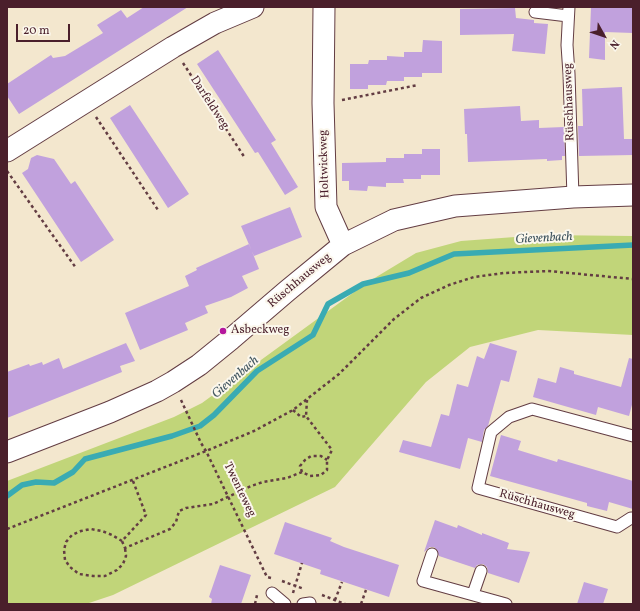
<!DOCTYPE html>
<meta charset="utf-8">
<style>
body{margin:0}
#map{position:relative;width:640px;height:611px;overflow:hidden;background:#f3e7ce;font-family:Vollkorn,serif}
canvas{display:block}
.frame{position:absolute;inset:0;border:8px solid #4a1f2b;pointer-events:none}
.north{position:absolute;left:584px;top:16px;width:40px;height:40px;-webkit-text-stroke:3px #fbf7ec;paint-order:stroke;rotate:130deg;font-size:11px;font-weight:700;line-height:16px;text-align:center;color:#4a1f2b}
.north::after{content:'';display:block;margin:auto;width:14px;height:18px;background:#4a1f2b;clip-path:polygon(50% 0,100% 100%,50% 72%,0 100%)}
.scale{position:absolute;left:16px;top:24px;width:54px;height:18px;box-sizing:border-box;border:2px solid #4a1f2b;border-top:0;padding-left:5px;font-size:12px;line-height:14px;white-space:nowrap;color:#4a1f2b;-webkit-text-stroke:3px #fbf7ec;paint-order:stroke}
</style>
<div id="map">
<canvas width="640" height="611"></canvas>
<div class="frame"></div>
<div class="north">N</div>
<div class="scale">20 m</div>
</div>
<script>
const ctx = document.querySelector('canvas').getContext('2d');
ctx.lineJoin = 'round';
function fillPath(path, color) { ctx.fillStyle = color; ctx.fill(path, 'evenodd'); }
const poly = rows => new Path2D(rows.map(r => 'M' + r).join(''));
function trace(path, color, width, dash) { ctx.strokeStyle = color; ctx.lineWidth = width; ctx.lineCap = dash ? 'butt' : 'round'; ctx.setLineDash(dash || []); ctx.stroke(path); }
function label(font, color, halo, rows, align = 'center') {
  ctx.font = font + ' Vollkorn,serif'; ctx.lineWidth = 4; ctx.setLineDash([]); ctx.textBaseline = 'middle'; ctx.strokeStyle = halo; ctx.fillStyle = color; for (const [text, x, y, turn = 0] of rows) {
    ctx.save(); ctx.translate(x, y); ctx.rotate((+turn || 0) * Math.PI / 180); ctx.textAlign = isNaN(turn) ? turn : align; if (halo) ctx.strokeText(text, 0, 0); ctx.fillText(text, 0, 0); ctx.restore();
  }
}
fillPath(poly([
 [542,235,633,236,633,335,538,330,470,347,426,382,335,487,113,595,86,604,7,604,7,481,174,417,202,403,368,282,416,253,461,241]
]), '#c1d579');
trace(poly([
 [7,496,22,485,36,482,54,483,73,472,85,459,172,436,200,426,214,415,257,371,313,335,328,304,363,284,409,273,454,254,633,245]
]), '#39abb3', 5.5);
fillPath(poly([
 [144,7,188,7,19,114,7,96,7,84,51,55,53,58,65,56,103,33,97,25,121,10,127,18],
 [591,7,633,7,633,33,605,32,605,60,589,58],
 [515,8,516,18,534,20,534,23,548,24,545,54,512,51,514,34,460,35,460,9],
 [423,40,442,41,442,73,422,73,422,77,404,77,404,81,387,81,386,85,368,85,368,89,350,89,350,64,368,64,369,60,387,60,387,56,404,57,404,52,422,52],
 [218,50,276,140,271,143,298,187,285,195,258,152,255,153,197,64],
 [622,87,624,139,633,139,633,155,579,156,578,126,583,126,582,89],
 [130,105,189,194,168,208,110,118],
 [520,106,521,121,539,120,539,128,564,127,565,156,562,156,562,160,547,161,547,159,468,162,467,134,465,134,464,109],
 [422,149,440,149,440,175,421,175,421,179,403,179,404,183,386,183,386,187,368,186,367,191,349,190,349,181,342,181,342,163,386,162,386,158,404,158,404,154,422,154],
 [37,155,54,159,71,184,75,181,114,240,81,262,22,173,28,169,31,158],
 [290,207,302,237,254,256,241,226],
 [249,244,259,269,242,276,248,288,231,297,205,306,208,313,185,323,188,330,140,350,125,313,189,286,185,276,197,270,196,268],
 [126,343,135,361,120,366,122,372,7,418,7,372,29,364,30,366,42,362,43,365,59,358,63,369],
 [490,343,517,351,509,382,501,380,488,426,484,430,482,442,468,438,460,469,399,452,403,440,431,447,441,414,449,416,457,384,468,387,477,356,484,359],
 [629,358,633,359,633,401,629,416,598,407,596,415,533,397,538,378,556,383,560,367,574,371,574,374,621,387],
 [501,435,521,441,518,450,557,462,558,459,633,481,633,509,609,502,607,511,587,506,587,503,490,476],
 [435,520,457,528,458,525,482,535,482,533,509,543,507,549,530,552,519,583,488,573,487,567,483,564,477,565,475,568,439,556,437,550,434,547,430,547,424,552],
 [285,522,332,538,330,541,344,547,399,565,389,597,320,574,321,570,274,554],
 [220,565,251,575,241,604,211,604,212,599,209,597],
 [584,582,608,589,603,604,577,604]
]), '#c1a1dd');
const service = poly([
 [569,7,567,45,569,74,573,197],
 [535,12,568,16],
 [633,436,532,409,509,417,491,432,478,488,617,527,631,518,633,518],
 [432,554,423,581,506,604],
 [272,593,285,604],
 [473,594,481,571],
 [303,604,310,603]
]);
const minor = poly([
 [324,7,323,103,326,207,343,245],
 [7,151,173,47,215,23,253,7],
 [7,452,110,412,157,391,173,382,199,365,231,339,287,291,343,245,394,220,455,206,573,197,633,195]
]);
trace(service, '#633d43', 13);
trace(minor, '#633d43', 23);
trace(poly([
 [183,63,245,158],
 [342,100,418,85],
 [96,117,158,210],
 [7,171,76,268],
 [181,400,201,443,206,451,267,577,271,578],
 [293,410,301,417,306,416],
 [302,472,300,466,305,460,311,456,321,456,327,460],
 [133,481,146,515,122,541,125,548,170,529,176,522,179,511,186,508,213,504,251,486,263,482,287,478,302,472,310,476,321,475,327,470,327,460,332,450,306,416,307,400],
 [7,529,206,451,254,431,293,410,339,374,394,319,421,298,449,285,474,277,504,273,548,271,633,279],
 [122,541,112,535,102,531,91,529,81,531,72,535,66,542,64,550,65,560,70,567,79,574,93,576,105,576,117,570,123,564,126,556,125,548],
 [282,581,304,589],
 [293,593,302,563],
 [322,595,345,604],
 [335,600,342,582],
 [255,604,257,595],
 [361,604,366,590]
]), '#633d43', 2.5, [3, 3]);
trace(service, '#fff', 11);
trace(minor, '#fff', 21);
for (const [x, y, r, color] of [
 [223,331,4,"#b5179e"]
]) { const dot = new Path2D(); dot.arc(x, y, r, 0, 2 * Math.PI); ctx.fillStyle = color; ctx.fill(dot); trace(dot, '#fbf7ec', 1.5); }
label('12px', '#4a1f2b', '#fbf7ec', [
 ["Rüschhausweg",570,102,-92],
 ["Darfeldweg",209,103,57],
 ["Holtwickweg",325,164,-92],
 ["Rüschhausweg",300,281,-40],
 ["Twenteweg",239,490,64],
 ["Rüschhausweg",537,505,16]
]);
label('12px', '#4a1f2b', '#fbf7ec', [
 ["Asbeckweg",231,331]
], 'left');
label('italic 13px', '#435761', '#fbf7ec', [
 ["Gievenbach",544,239,-3],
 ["Gievenbach",236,378,-41]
]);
</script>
